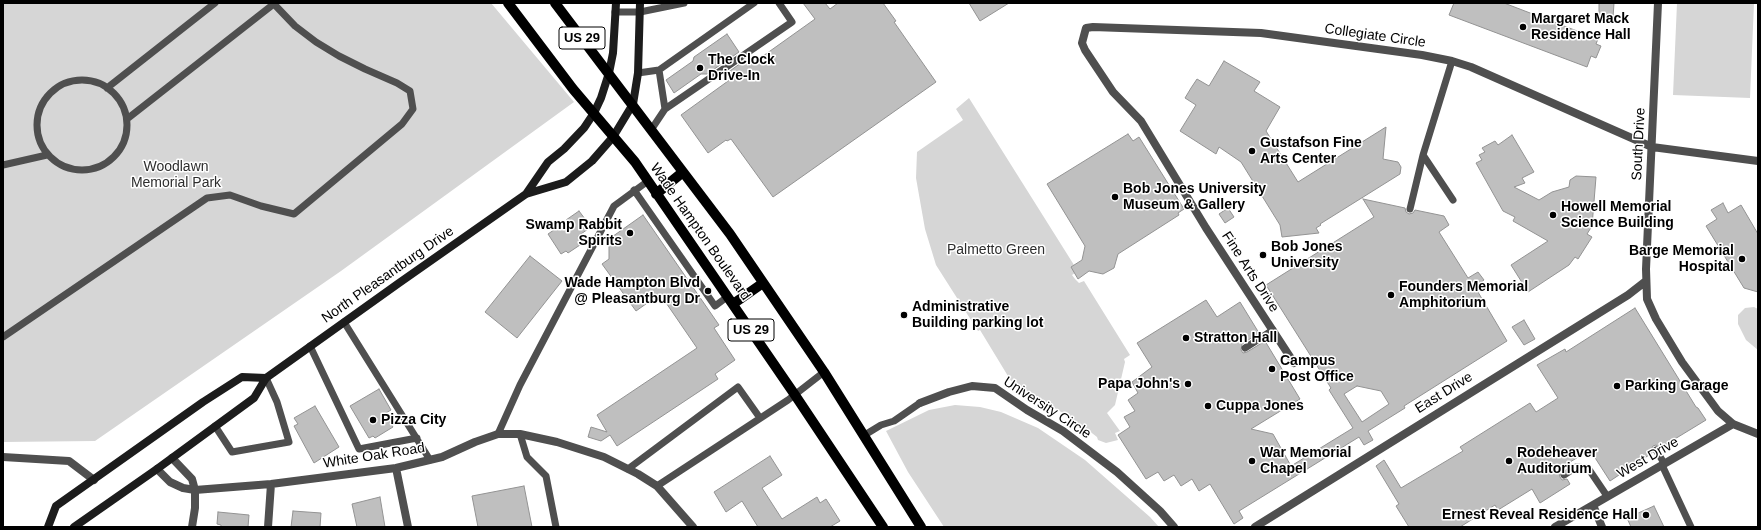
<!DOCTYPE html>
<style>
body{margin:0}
#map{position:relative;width:1761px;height:530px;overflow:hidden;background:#fff;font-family:Arial,sans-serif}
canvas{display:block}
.frame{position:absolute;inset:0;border:4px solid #000;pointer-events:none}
</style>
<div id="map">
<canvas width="1761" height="530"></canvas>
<div class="frame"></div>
</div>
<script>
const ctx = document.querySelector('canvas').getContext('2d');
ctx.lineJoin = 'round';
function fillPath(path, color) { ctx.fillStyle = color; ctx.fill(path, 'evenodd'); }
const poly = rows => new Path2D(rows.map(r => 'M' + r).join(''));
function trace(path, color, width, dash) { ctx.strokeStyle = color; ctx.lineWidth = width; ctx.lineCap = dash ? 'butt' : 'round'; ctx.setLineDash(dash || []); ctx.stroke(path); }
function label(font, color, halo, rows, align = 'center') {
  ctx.font = font + ' Arial,sans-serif'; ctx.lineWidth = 3; ctx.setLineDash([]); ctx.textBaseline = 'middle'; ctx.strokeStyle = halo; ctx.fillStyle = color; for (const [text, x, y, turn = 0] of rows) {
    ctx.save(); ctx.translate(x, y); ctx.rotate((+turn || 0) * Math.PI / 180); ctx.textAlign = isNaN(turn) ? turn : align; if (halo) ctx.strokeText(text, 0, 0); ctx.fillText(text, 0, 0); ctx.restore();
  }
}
fillPath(poly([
 [3,3,491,3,574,102,341,271,95,441,3,442],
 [1677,3,1754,3,1750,98,1673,95],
 [969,98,1074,265,1071,267,1075,273,1072,275,1075,279,1079,283,1084,281,1130,355,1124,359,1125,362,1115,405,1107,413,1120,431,1115,433,1118,440,1106,443,1098,440,1097,437,1088,430,1066,415,1011,381,980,330,978,331,936,265,925,229,916,178,917,152,963,120,956,109],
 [1754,307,1758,309,1758,350,1746,340,1738,324,1738,315,1745,308],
 [955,405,980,407,1001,412,1038,428,1085,460,1150,517,1159,527,944,527,908,472,886,431,929,410]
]), '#d6d6d6');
const building = poly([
 [803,3,825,3,830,9,838,3,883,3,896,21,894,22,936,82,773,197,731,139,727,141,726,140,708,153,681,115,735,76,723,76,745,60,749,66,815,19,803,3],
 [969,3,1009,3,980,21,969,3],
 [1454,3,1504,3,1598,39,1596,44,1601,46,1596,58,1591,56,1587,67,1449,15,1454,3],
 [1599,3,1614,3,1613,18,1599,17,1599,3],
 [727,34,739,52,707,74,701,74,674,93,666,80,693,61,694,57,727,34],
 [1224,61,1260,82,1254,91,1280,107,1266,131,1298,182,1386,127,1383,159,1398,162,1401,167,1400,174,1320,224,1321,225,1316,228,1319,233,1282,237,1280,225,1241,162,1219,147,1216,154,1180,131,1196,105,1185,98,1191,88,1197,79,1209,86,1224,61],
 [1128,134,1133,141,1139,137,1184,209,1178,213,1179,215,1118,254,1114,268,1103,274,1089,271,1078,279,1071,267,1082,260,1085,246,1047,184,1128,134],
 [1512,135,1534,172,1522,178,1525,183,1514,187,1539,200,1552,192,1569,187,1570,180,1576,176,1596,177,1592,226,1587,234,1592,237,1578,259,1575,257,1569,265,1528,292,1511,265,1548,241,1513,221,1515,217,1503,211,1476,163,1482,160,1479,155,1485,152,1482,148,1495,141,1498,145,1512,135],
 [1363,199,1405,208,1406,212,1409,214,1413,213,1415,210,1444,216,1449,225,1439,232,1468,278,1478,272,1484,280,1475,287,1507,341,1404,406,1405,408,1368,431,1373,440,1364,445,1359,437,1239,511,1243,518,1234,524,1210,484,1199,491,1192,479,1181,486,1174,475,1164,481,1158,472,1146,479,1118,435,1130,427,1124,417,1135,411,1128,400,1138,393,1132,382,1152,367,1137,343,1206,300,1217,317,1240,302,1259,333,1242,344,1241,350,1243,353,1247,352,1265,341,1300,399,1251,429,1273,434,1291,466,1353,428,1329,390,1331,388,1266,285,1374,217,1363,199],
 [1357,386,1381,391,1389,404,1362,422,1344,394,1357,386],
 [1723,203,1728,213,1741,205,1758,234,1758,292,1744,288,1706,226,1717,219,1711,210,1723,203],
 [1228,208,1234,217,1225,223,1219,214,1228,208],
 [579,211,591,227,578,236,583,243,568,253,566,251,561,254,548,234,567,221,566,220,579,211],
 [643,215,719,325,714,328,735,360,715,374,718,379,617,446,610,435,601,441,588,437,591,427,607,432,597,415,697,348,660,294,636,311,602,264,609,259,609,239,643,215],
 [530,256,562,281,517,338,485,312,530,256],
 [1635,308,1696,407,1698,408,1706,420,1660,448,1656,445,1653,446,1651,450,1652,453,1610,481,1590,450,1560,468,1561,471,1559,473,1560,477,1562,480,1567,479,1570,484,1540,503,1532,489,1498,510,1495,505,1460,527,1409,527,1396,506,1399,504,1376,466,1384,460,1401,488,1463,451,1460,447,1530,403,1536,412,1558,398,1537,365,1565,349,1566,352,1635,308],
 [1524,320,1535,339,1524,345,1512,327,1524,320],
 [379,389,391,410,384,414,393,427,375,438,373,436,369,438,350,406,379,389],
 [315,406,339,447,314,463,294,426,298,424,294,418,315,406],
 [770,456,782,475,762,488,782,519,817,497,820,503,826,499,840,521,830,527,758,527,742,501,726,512,714,492,770,456],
 [524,486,532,527,478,527,472,496,524,486],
 [380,497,385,527,357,527,352,504,380,497],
 [1654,506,1664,527,1631,527,1627,518,1654,506],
 [293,511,321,513,320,527,291,527,293,511],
 [218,512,249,515,248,527,221,527,221,525,217,524,218,512]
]);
fillPath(building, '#bfbfbf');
trace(building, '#939393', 1);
trace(poly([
 [615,12,640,12,684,3],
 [1452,61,1423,155,1453,200],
 [659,70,665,109],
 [638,73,659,70,754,3],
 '37 125a45 45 0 1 1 90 0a45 45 0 1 1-90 0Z',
 [107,88,215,3],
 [127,119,275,3],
 [651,130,665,109,792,22,779,3],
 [3,165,47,155],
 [634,190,715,306,727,297],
 [1410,209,1423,155],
 [344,322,430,460],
 [3,337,207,198,230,195,261,206,294,214,402,124,413,109,410,91,397,83,365,69,339,56,316,42,295,26,273,3],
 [310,346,359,449,417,438],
 [1245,348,1273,330],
 [215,426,232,452,289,442,277,402,266,378],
 [498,434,520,385,614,206,648,181],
 [520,434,527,457,546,476,556,527],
 [863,436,881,425,894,421,920,403],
 [1656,450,1664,463],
 [1662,465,1691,527],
 [628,469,738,387,760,418],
 [1564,475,1576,467,1588,468,1607,496],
 [657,486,788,400,824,372]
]), '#4f4f4f', 7);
trace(poly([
 [1658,3,1646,269,1647,299,1656,319,1682,362,1718,411,1733,424,1758,434],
 [1294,363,1206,228,1141,121,1113,92,1085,50,1082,43,1086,28,1093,27,1261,33,1422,55,1452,61,1471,67,1652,147,1758,161],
 [920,403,949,392,972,386,995,388,1027,410,1063,431,1117,472,1160,511,1174,527],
 [3,457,69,461,94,480],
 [172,458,192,479,195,490,195,508,192,527],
 [396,468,408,527],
 [157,469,170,482,183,488,195,490,271,484,396,468,442,457,475,442,498,434,520,434,557,442,604,457,638,474,657,486,693,527],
 [1593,505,1602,527],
 [268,527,271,484],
 [1255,527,1628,295,1646,281],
 [1555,527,1733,424]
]), '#4f4f4f', 8);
trace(poly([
 [526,194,548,162,564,149,584,128,594,113,601,98,609,73,613,53,616,3],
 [48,527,56,506,203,402,242,377,266,378],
 [74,527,157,469,254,398,266,378,399,283,526,194,566,182,592,161,613,137,633,104,638,73,640,3]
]), '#1c1c1c', 8);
trace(poly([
 [508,3,573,89,635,162,795,395,883,527],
 [555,3,730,234,824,372,921,527],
 [656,194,683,172],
 [733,304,763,283]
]), '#000', 10);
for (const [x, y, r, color] of [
 [1523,27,4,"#000"],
 [700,68,4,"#000"],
 [1252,151,4,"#000"],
 [1115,197,4,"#000"],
 [1553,215,4,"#000"],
 [630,233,4,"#000"],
 [1263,255,4,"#000"],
 [1742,259,4,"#000"],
 [708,291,4,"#000"],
 [1391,295,4,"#000"],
 [904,315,4,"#000"],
 [1186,338,4,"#000"],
 [1272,369,4,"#000"],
 [1188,384,4,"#000"],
 [1617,386,4,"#000"],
 [1208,406,4,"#000"],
 [373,420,4,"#000"],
 [1252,461,4,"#000"],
 [1509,461,4,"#000"],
 [1646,515,4,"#000"]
]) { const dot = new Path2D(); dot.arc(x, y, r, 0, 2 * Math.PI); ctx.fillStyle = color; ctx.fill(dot); trace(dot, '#fff', 1.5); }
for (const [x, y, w] of [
 [582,38,46],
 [751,330,46]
]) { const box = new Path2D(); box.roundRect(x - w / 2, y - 11, w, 22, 3); ctx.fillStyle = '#fff'; ctx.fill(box); trace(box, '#000', 1); }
label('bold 13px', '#000', null, [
 ["US 29",582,38],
 ["US 29",751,330]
]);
label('bold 14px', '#000', '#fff', [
 ["Margaret Mack",1531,19],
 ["Residence Hall",1531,35],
 ["The Clock",708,60],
 ["Drive-In",708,76],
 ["Gustafson Fine",1260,143],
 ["Arts Center",1260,159],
 ["Bob Jones University",1123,189],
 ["Museum & Gallery",1123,205],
 ["Howell Memorial",1561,207],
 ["Science Building",1561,223],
 ["Swamp Rabbit",622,225,"right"],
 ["Spirits",622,241,"right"],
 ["Bob Jones",1271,247],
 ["University",1271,263],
 ["Barge Memorial",1734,251,"right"],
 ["Hospital",1734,267,"right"],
 ["Wade Hampton Blvd",700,283,"right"],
 ["@ Pleasantburg Dr",700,299,"right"],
 ["Founders Memorial",1399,287],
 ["Amphitorium",1399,303],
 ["Administrative",912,307],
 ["Building parking lot",912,323],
 ["Stratton Hall",1194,338],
 ["Campus",1280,361],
 ["Post Office",1280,377],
 ["Papa John's",1180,384,"right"],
 ["Parking Garage",1625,386],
 ["Cuppa Jones",1216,406],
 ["Pizza City",381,420],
 ["War Memorial",1260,453],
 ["Chapel",1260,469],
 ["Rodeheaver",1517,453],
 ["Auditorium",1517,469],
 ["Ernest Reveal Residence Hall",1638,515,"right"]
], 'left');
label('14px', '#000', '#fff', [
 ["Collegiate Circle",1375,36,8],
 ["South Drive",1639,144,-87],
 ["Wade Hampton Boulevard",700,232,55],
 ["Fine Arts Drive",1250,272,57],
 ["North Pleasantburg Drive",388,275,-35],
 ["East Drive",1444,393,-32],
 ["University Circle",1047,408,33],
 ["White Oak Road",374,456,-9],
 ["West Drive",1648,458,-30]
]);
label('14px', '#2d2d2d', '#fff', [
 ["Woodlawn",176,167],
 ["Memorial Park",176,183],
 ["Palmetto Green",996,250]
]);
</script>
